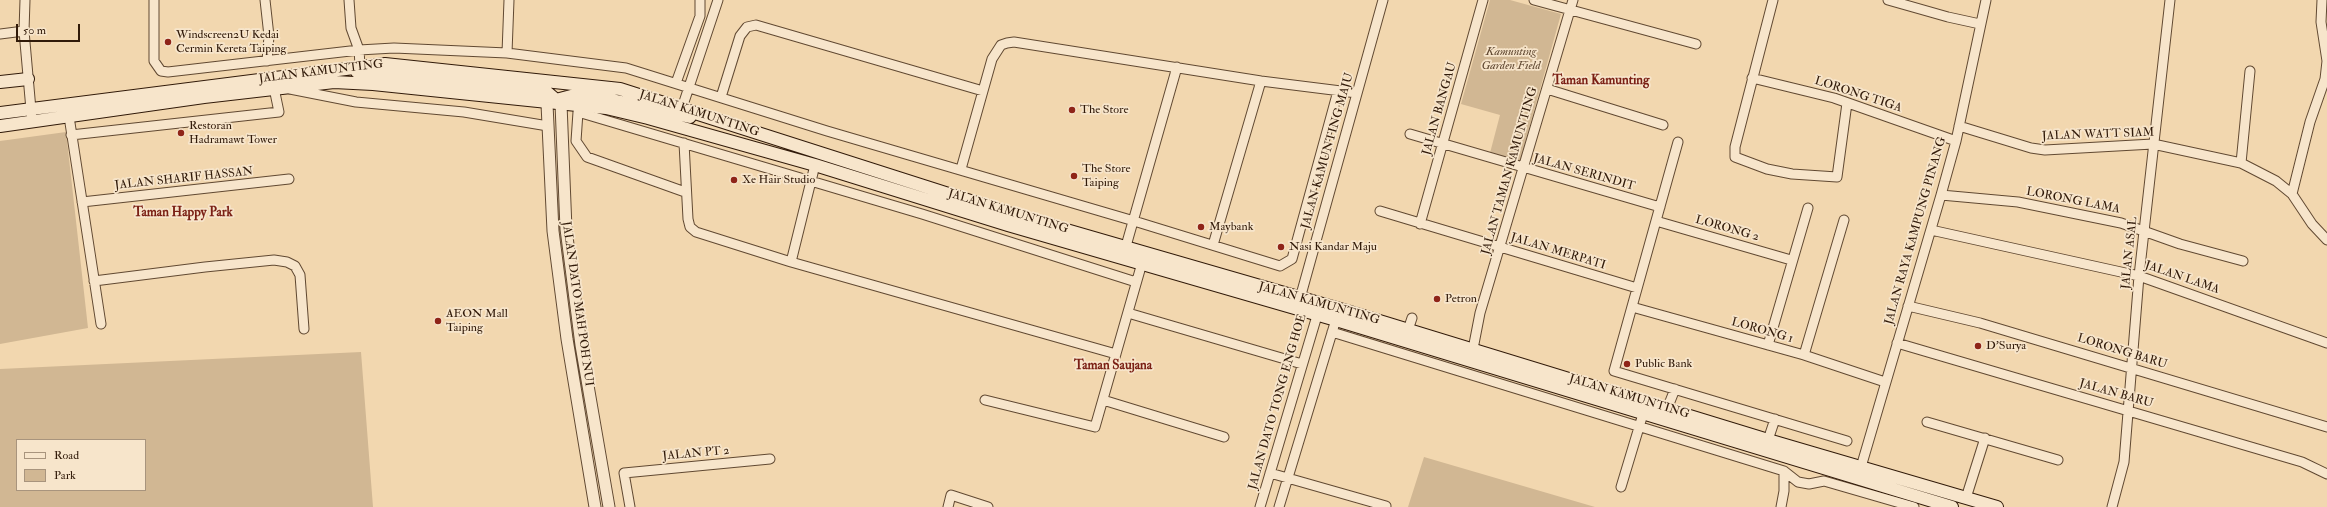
<!DOCTYPE html>
<style>
body{margin:0}
#map{position:relative;width:2327px;height:507px;overflow:hidden;background:#f2d7af;font-family:"IM FELL Double Pica",serif}
canvas{display:block}
.legend{position:absolute;left:16px;top:439px;width:130px;height:52px;box-sizing:border-box;background:#f7e5cb;border:1px solid #a8947d;margin:0;padding:5px 7px;list-style:none;font-size:12px;color:#311a09}
.legend li{display:flex;align-items:center;gap:8px;height:20px}
.legend b{width:20px;border:1px solid #a8947d}
.scale{position:absolute;left:16px;top:24px;width:64px;height:18px;box-sizing:border-box;border:2px solid #311a09;border-top:0;padding-left:5px;font-size:12px;line-height:14px;white-space:nowrap;color:#311a09;-webkit-text-stroke:3px #f7e5cb;paint-order:stroke}
</style>
<div id="map">
<canvas width="2327" height="507"></canvas>
<ul class="legend">
<li><b style="height:5px;background:#f7e5cb"></b>Road</li>
<li><b style="height:11px;background:#d1b793"></b>Park</li>
</ul>
<div class="scale">50 m</div>
</div>
<script>
const ctx = document.querySelector('canvas').getContext('2d');
ctx.lineJoin = 'round';
function fillPath(path, color) { ctx.fillStyle = color; ctx.fill(path, 'evenodd'); }
const poly = rows => new Path2D(rows.map(r => 'M' + r).join(''));
function trace(path, color, width, dash) { ctx.strokeStyle = color; ctx.lineWidth = width; ctx.lineCap = dash ? 'butt' : 'round'; ctx.setLineDash(dash || []); ctx.stroke(path); }
function label(font, color, halo, rows, align = 'center') {
  ctx.font = font + ' "IM FELL Double Pica",serif'; ctx.lineWidth = 3.5; ctx.setLineDash([]); ctx.textBaseline = 'middle'; ctx.strokeStyle = halo; ctx.fillStyle = color; for (const [text, x, y, turn = 0] of rows) {
    ctx.save(); ctx.translate(x, y); ctx.rotate((+turn || 0) * Math.PI / 180); ctx.textAlign = isNaN(turn) ? turn : align; if (halo) ctx.strokeText(text, 0, 0); ctx.fillText(text, 0, 0); ctx.restore();
  }
}
fillPath(poly([
 [1490,0,1510,0,1561,14,1520,161,1490,153,1500,115,1461,104],
 [66,132,88,328,0,344,0,141],
 [361,352,373,507,0,507,0,369],
 [17,440,145,440,145,490,17,490],
 [1424,457,1595,507,1408,507]
]), '#d1b793');
const minor = poly([
 [25,0,24,31,32,121],
 [154,0,154,61,161,71,168,72,359,50,351,28,349,0],
 [265,0,269,36,267,61],
 [1534,0,1696,44],
 [1773,0,1735,147,1735,157,1767,169,1792,174,1837,177,1847,103],
 [1888,0,1948,17,1980,24],
 [0,34,24,31],
 [507,53,509,0],
 [360,65,359,50,394,48,507,53,626,68,827,131,1134,221,1280,266,1292,259,1338,91],
 [1752,78,1834,98,1956,141],
 [676,83,700,16,700,0],
 [290,89,356,102,464,112,548,126],
 [1547,89,1663,125],
 [721,97,740,36,747,27,756,25,983,91],
 [682,108,718,0],
 [68,110,101,324],
 [1959,126,2031,148,2045,150,2153,144,2241,163,2276,181,2292,194,2312,224,2327,240],
 [1410,134,1660,207],
 [71,135,279,112,274,88],
 [1678,142,1614,371,1847,441],
 [684,143,688,219,690,227,696,232,791,262,1116,354],
 [2241,163,2250,71],
 [961,169,992,59,1001,45,1007,43,1014,42,1261,81,1357,93],
 [685,192,587,157,576,141,578,112,922,214,1136,282],
 [2292,194,2310,122,2325,79,2327,61,2321,22,2322,0],
 [1941,195,2018,202,2121,223,2180,244,2243,261],
 [82,202,289,179],
 [1380,211,1637,288],
 [1656,221,1791,260],
 [1420,224,1483,0],
 [1931,230,2139,276,2327,343],
 [1213,245,1261,81],
 [1126,246,1177,67],
 [791,262,815,165],
 [94,281,205,267,274,260,287,262,295,266,300,275,304,329],
 [1299,302,1383,0],
 [1908,306,1980,323,2327,427],
 [1632,307,1804,355,1885,382],
 [1128,313,1302,364],
 [1408,330,1412,318],
 [1332,332,1784,471,1798,482,1809,484,1824,481,1914,507],
 [1897,343,2302,462,2327,474],
 [1768,345,1808,208],
 [1473,349,1480,313,1573,0],
 [1804,355,1844,220],
 [985,400,1095,427,1142,263],
 [1103,400,1224,437],
 [1667,409,1675,389],
 [1927,422,2058,460],
 [1768,440,1775,419],
 [1861,467,1941,195,1956,141,1986,0],
 [1270,473,1386,506],
 [1621,487,1643,414],
 [1966,498,1985,438],
 [630,507,624,473,770,459],
 [948,507,951,495,988,507],
 [1260,507,1319,309],
 [1279,507,1334,326],
 [1781,507,1784,491,1784,471],
 [2112,507,2124,462,2139,276,2170,0]
]);
const tertiary = poly([
 [547,104,553,231,567,339,595,507],
 [561,104,566,229,581,345,609,507]
]);
const secondary = poly([
 [357,72,493,85,548,93,561,104],
 [0,82,28,79],
 [552,101,575,95,603,98,690,117],
 [0,113,385,64,620,89,1011,214,1350,312,1768,440,1997,507],
 [0,126,204,97,334,82,373,84,606,108,648,118,815,165,1008,225,1336,320,1952,507]
]);
trace(minor, '#614932', 11);
trace(tertiary, '#614932', 13);
trace(secondary, '#311a09', 14);
trace(minor, '#f7e5cb', 9);
trace(tertiary, '#f7e5cb', 11);
trace(secondary, '#f7e5cb', 12);
for (const [x, y, r, color] of [
 [168,42,4,"#8f2418"],
 [1072,110,4,"#8f2418"],
 [181,133,4,"#8f2418"],
 [1074,176,4,"#8f2418"],
 [734,180,4,"#8f2418"],
 [1201,227,4,"#8f2418"],
 [1281,247,4,"#8f2418"],
 [1437,299,4,"#8f2418"],
 [438,321,4,"#8f2418"],
 [1978,346,4,"#8f2418"],
 [1627,364,4,"#8f2418"]
]) { const dot = new Path2D(); dot.arc(x, y, r, 0, 2 * Math.PI); ctx.fillStyle = color; ctx.fill(dot); trace(dot, '#f7e5cb', 1.5); }
label('12px', '#311a09', '#f7e5cb', [
 ["Windscreen2U Kedai",176,35],
 ["Cermin Kereta Taiping",176,49],
 ["The Store",1080,110],
 ["Restoran",189,126],
 ["Hadramawt Tower",189,140],
 ["The Store",1082,169],
 ["Taiping",1082,183],
 ["Xe Hair Studio",742,180],
 ["Maybank",1209,227],
 ["Nasi Kandar Maju",1289,247],
 ["Petron",1445,299],
 ["AEON Mall",446,314],
 ["Taiping",446,328],
 ["D'Surya",1986,346],
 ["Public Bank",1635,364]
], 'left');
label('italic 12px', '#614932', '#f7e5cb', [
 ["Kamunting",1511,52],
 ["Garden Field",1511,66]
]);
label('12px', '#311a09', '#f7e5cb', [
 ["JALAN KAMUNTING",321,72,-7],
 ["LORONG TIGA",1858,95,18],
 ["JALAN BANGAU",1440,109,-74],
 ["JALAN KAMUNTING",699,114,18],
 ["JALAN WATT SIAM",2098,135,-2],
 ["JALAN KAMUNTING MAJU",1328,151,-74],
 ["JALAN TAMAN KAMUNTING",1510,171,-74],
 ["JALAN SERINDIT",1584,173,16],
 ["JALAN SHARIF HASSAN",184,179,-6],
 ["LORONG LAMA",2073,201,11],
 ["JALAN KAMUNTING",1008,212,17],
 ["LORONG 2",1727,229,16],
 ["JALAN RAYA KAMPUNG PINANG",1916,231,-74],
 ["JALAN MERPATI",1558,252,17],
 ["JALAN ASAL",2130,253,-84],
 ["JALAN LAMA",2182,278,19],
 ["JALAN DATO MAH POH NUI",577,304,82],
 ["JALAN KAMUNTING",1319,304,16],
 ["LORONG 1",1762,331,16],
 ["LORONG BARU",2122,352,17],
 ["JALAN BARU",2116,394,16],
 ["JALAN KAMUNTING",1629,397,17],
 ["JALAN DATO TONG ENG HOE",1278,402,-74],
 ["JALAN PT 2",696,454,-5]
]);
label('bold 13px', '#7a1f14', '#f7e5cb', [
 ["Taman Kamunting",1601,81],
 ["Taman Happy Park",183,213],
 ["Taman Saujana",1113,366]
]);
</script>
